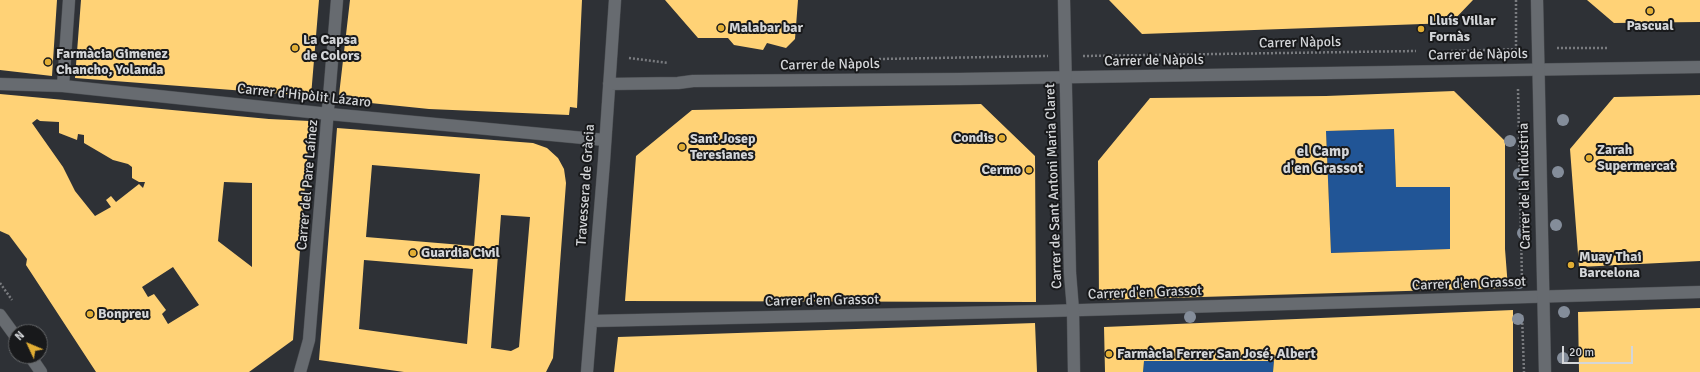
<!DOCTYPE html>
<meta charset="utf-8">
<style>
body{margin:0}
#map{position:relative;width:1700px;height:372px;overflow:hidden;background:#2e3136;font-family:Signika,sans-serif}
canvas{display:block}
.north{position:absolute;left:8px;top:324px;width:40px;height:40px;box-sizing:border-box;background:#18191b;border:1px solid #636567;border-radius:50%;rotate:314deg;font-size:11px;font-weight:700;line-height:16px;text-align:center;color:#d4d6d9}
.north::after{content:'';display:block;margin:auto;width:14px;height:18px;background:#e2ae34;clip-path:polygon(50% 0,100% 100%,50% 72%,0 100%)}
.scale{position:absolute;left:1562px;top:346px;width:71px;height:18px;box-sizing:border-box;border:2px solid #d4d6d9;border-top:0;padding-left:5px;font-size:12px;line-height:14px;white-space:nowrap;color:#d4d6d9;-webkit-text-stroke:3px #18191b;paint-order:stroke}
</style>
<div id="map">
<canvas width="1700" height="372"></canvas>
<div class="north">N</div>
<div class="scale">20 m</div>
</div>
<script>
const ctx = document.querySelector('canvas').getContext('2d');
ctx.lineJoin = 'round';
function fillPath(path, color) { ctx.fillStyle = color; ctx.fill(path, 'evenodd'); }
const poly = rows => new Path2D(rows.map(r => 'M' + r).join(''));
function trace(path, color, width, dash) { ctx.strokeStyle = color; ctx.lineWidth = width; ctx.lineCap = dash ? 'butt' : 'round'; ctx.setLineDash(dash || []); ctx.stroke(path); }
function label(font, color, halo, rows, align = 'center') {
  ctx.font = font + ' Signika,sans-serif'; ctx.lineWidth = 4; ctx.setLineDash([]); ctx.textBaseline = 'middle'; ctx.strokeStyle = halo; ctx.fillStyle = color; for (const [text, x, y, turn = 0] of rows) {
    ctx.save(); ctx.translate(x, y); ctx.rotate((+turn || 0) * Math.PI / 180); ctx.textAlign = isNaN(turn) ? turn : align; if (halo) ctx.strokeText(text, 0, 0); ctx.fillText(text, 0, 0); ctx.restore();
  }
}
fillPath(poly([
 [1394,129,1396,186,1450,187,1450,249,1331,253,1326,131],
 [1144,361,1274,361,1273,372,1143,372]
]), '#215596');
fillPath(poly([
 [0,0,57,0,52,76,0,70],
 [81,0,319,0,311,96,75,78],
 [350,0,582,0,577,108,570,107,569,115,429,109,341,100,339,95],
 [665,0,798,0,795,39,786,48,767,43,763,50,734,45,728,38,698,38],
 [1109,0,1473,0,1451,23,1142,34],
 [1587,0,1700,0,1700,22,1614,23],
 [1454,91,1505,141,1505,249,1508,288,1099,300,1098,161,1150,98,1326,96],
 [1394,129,1396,187,1450,187,1450,249,1331,253,1326,131],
 [0,94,269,119,310,121,293,340,249,372,96,372,26,265,27,259,9,235,0,231],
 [37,119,40,121,59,122,59,133,77,140,78,134,84,135,84,143,113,160,128,164,132,167,132,178,139,182,145,182,143,188,139,184,116,202,111,196,106,200,111,207,95,216,75,191,63,167,32,123],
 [224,182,252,183,252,267,218,241],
 [173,267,199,305,168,324,162,314,166,310,154,294,148,297,142,287],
 [1700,95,1700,261,1579,267,1570,149,1614,97],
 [981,104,1035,156,1036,302,625,301,636,156,692,110],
 [337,128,533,143,547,148,558,158,564,169,566,183,553,358,546,372,404,372,319,360],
 [372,165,480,174,474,246,366,237],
 [501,215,530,217,519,347,511,351,491,348],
 [364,260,473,269,467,344,359,329],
 [1700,308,1700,372,1579,372,1578,312],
 [1513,310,1513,372,1273,372,1274,361,1144,361,1143,372,1105,372,1104,327],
 [1035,323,1037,372,614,372,618,337]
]), '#ffd276');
const street = poly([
 [0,84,63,86,329,114,605,140],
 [609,84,678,83,693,81,959,79,1700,67],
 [63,86,69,0],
 [0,315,16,337],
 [592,321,1048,311,1700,292],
 [30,356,41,372],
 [300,372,309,340,337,0],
 [587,372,604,161,615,0]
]);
const secondary = poly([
 [1064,0,1070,273,1073,310,1074,372],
 [1537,0,1545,372]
]);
trace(street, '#4b4e52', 13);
trace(secondary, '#4b4e52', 13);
trace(poly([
 [1516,0,1516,50],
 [1557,48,1608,48],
 [1451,51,1520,49],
 [1083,56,1416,51],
 [629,58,668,63],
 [879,59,1048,56],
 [1518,89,1522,280],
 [0,283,12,300],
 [1522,315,1524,372]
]), '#797b7f', 2.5, [2, 2]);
trace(street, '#676b70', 12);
trace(secondary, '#676b70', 12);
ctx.fillStyle = '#848d9a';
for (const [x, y] of [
 [1563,120],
 [1510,141],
 [1558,172],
 [1519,174],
 [1556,225],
 [1523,233],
 [1519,283],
 [1564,312],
 [1190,317],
 [1518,319],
 [1563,358]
]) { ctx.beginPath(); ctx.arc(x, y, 6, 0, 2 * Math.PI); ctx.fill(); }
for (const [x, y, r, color] of [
 [1650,11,4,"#e2ae34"],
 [721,28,4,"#e2ae34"],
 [1421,29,4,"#e2ae34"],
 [295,48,4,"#e2ae34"],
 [48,62,4,"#e2ae34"],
 [1002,138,4,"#e2ae34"],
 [682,147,4,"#e2ae34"],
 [1589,158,4,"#e2ae34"],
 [1029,170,4,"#e2ae34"],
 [413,253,4,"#e2ae34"],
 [1571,265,4,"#e2ae34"],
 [90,314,4,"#e2ae34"],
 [1109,354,4,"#e2ae34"]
]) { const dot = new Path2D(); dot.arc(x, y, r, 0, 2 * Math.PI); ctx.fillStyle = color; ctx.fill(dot); trace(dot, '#18191b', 1.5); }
label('bold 14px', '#d4d6d9', '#18191b', [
 ["Lluís Villar",1429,21],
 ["Fornàs",1429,37],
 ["Pascual",1650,26,"center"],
 ["Malabar bar",729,28],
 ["La Capsa",303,40],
 ["de Colors",303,56],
 ["Farmàcia Gimenez",56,54],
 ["Chancho, Yolanda",56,70],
 ["Condis",994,138,"right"],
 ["Sant Josep",690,139],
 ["Teresianes",690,155],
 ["Zarah",1597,150],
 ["Supermercat",1597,166],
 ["Cermo",1021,170,"right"],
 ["Guardia Civil",421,253],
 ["Muay Thai",1579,257],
 ["Barcelona",1579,273],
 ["Bonpreu",98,314],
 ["Farmàcia Ferrer San José, Albert",1117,354]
], 'left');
label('14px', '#d4d6d9', '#18191b', [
 ["Carrer Nàpols",1300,43,-1],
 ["Carrer de Nàpols",1478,55,-1],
 ["Carrer de Nàpols",1154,61,-1],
 ["Carrer de Nàpols",830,65,-1],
 ["Carrer d'Hipòlit Lázaro",304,96,6],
 ["Carrer del Pare Laínez",308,185,-85],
 ["Travessera de Gràcia",586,185,-86],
 ["Carrer de Sant Antoni Maria Claret",1054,186,-92],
 ["Carrer de la Indústria",1525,186,-91],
 ["Carrer d'en Grassot",1469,284,-2],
 ["Carrer d'en Grassot",1145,293,-2],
 ["Carrer d'en Grassot",822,301,-1]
]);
label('bold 15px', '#d4d6d9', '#18191b', [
 ["el Camp",1323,152],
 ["d'en Grassot",1323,169]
]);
</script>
